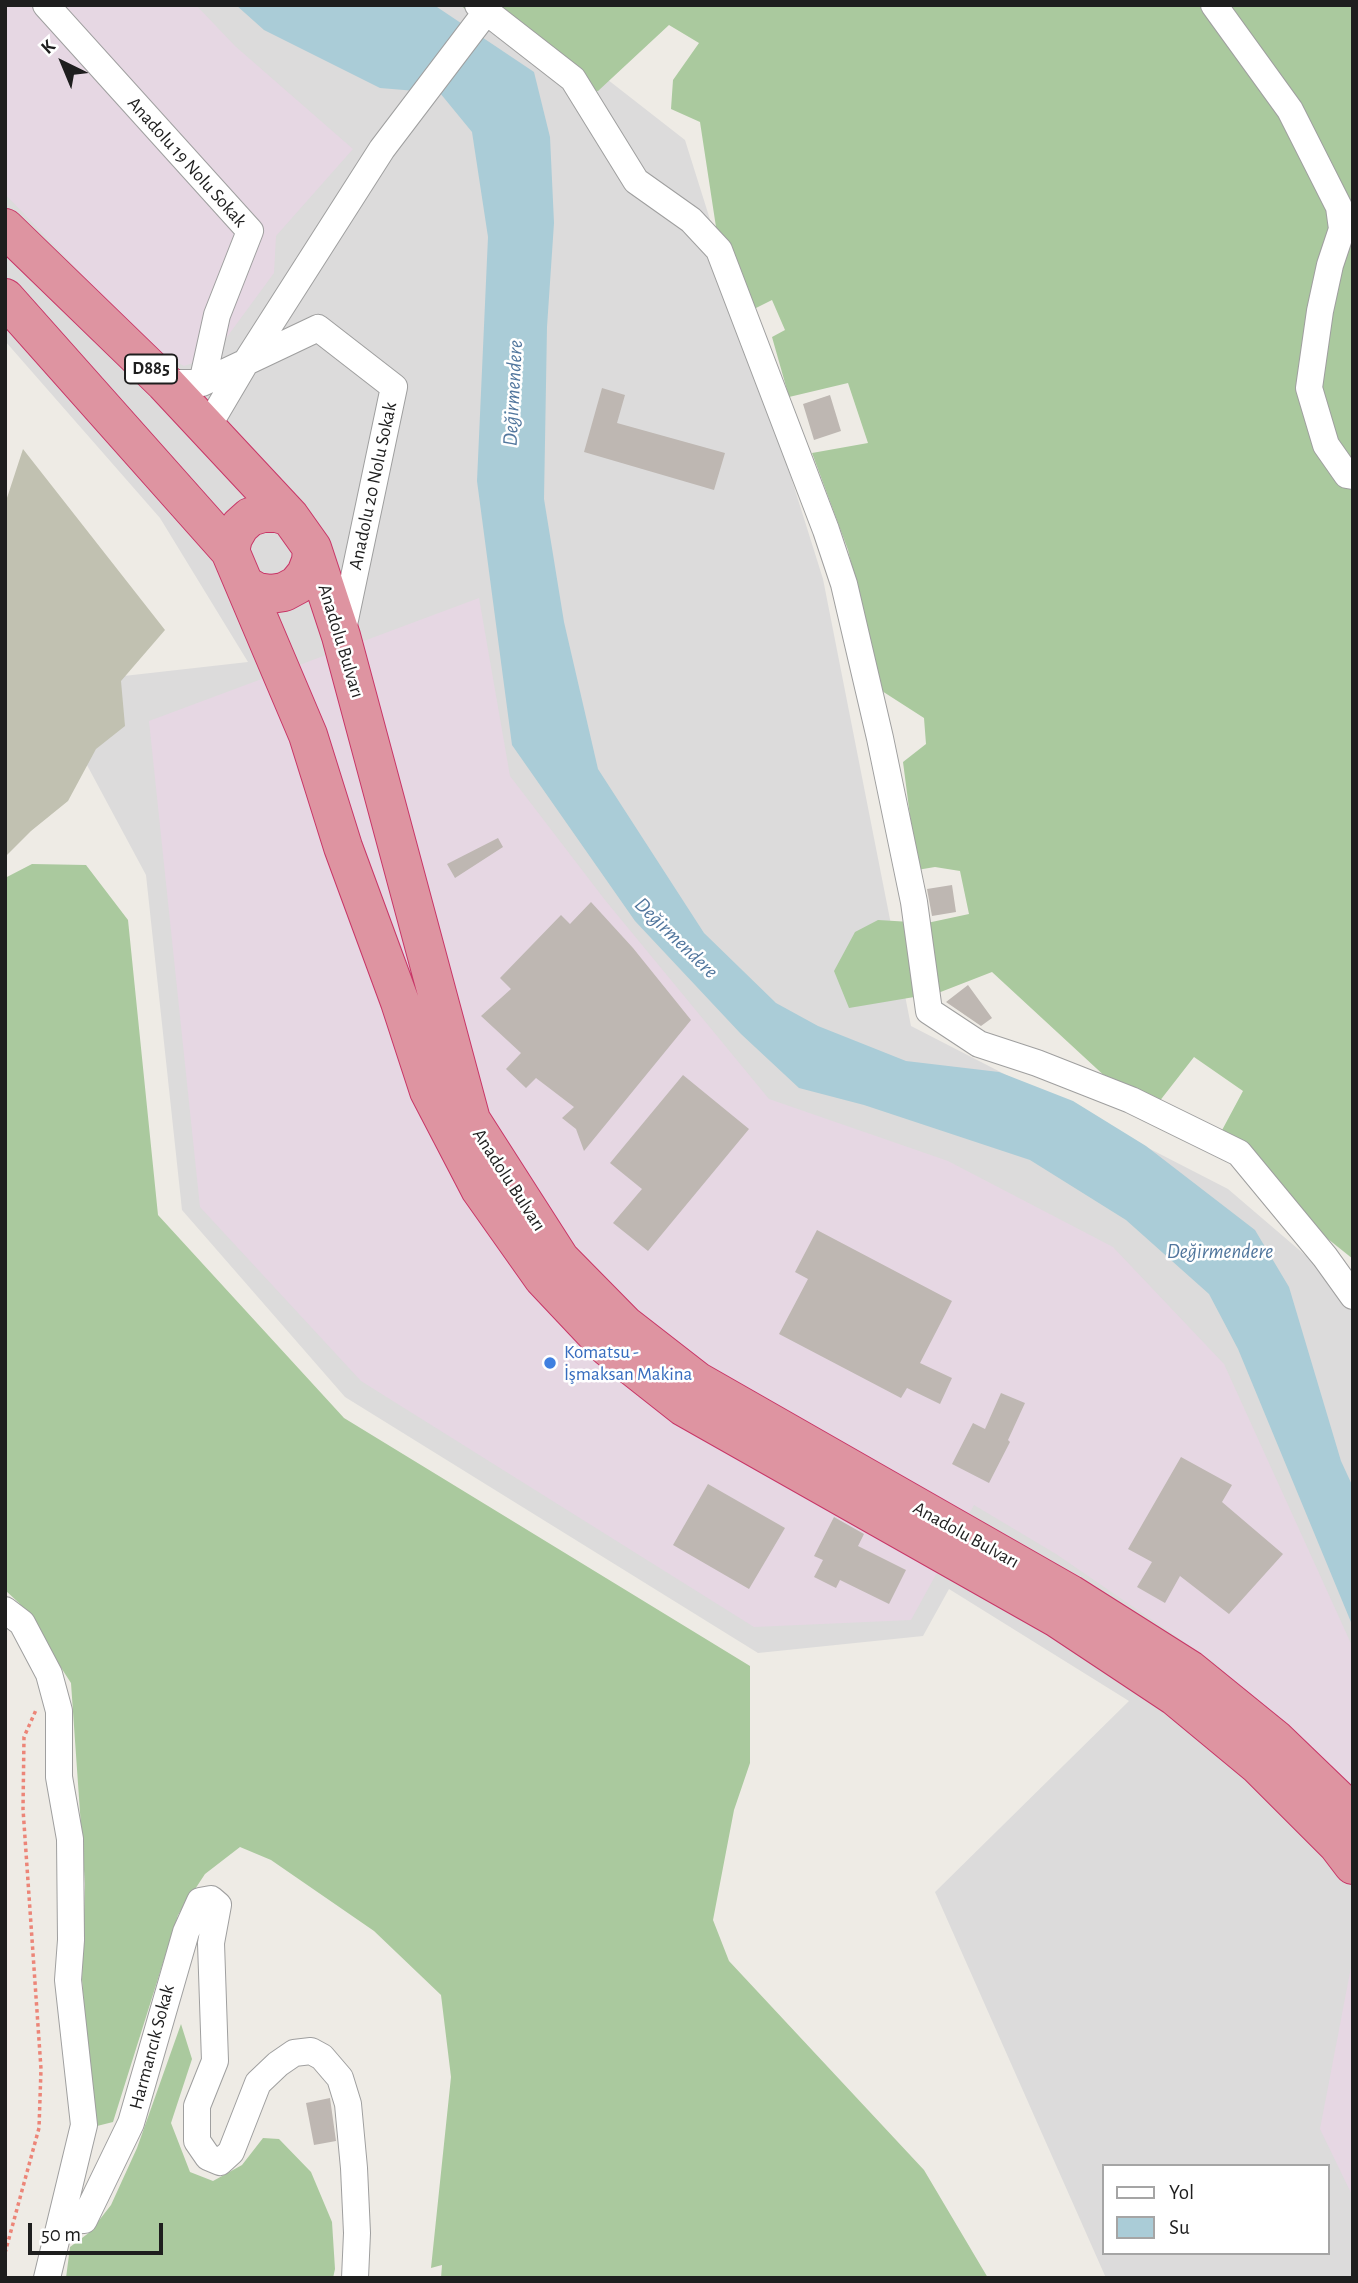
<!DOCTYPE html>
<meta charset="utf-8">
<style>
body{margin:0}
#map{position:relative;width:1358px;height:2283px;overflow:hidden;background:#eeebe5;font-family:"Alegreya Sans",sans-serif}
canvas{display:block}
.frame{position:absolute;inset:0;border:7px solid #1e1e1e;pointer-events:none}
.legend{position:absolute;left:1102px;top:2164px;width:228px;height:91px;box-sizing:border-box;background:#fff;border:2px solid #a5a5a5;margin:0;padding:9px 12px;list-style:none;font-size:21px;color:#1e1e1e}
.legend li{display:flex;align-items:center;gap:14px;height:35px}
.legend b{width:35px;border:2px solid #a5a5a5}
.north{position:absolute;left:28px;top:28px;width:70px;height:70px;-webkit-text-stroke:5px #fff;paint-order:stroke;rotate:317deg;font-size:19px;font-weight:700;line-height:28px;text-align:center;color:#1e1e1e}
.north::after{content:'';display:block;margin:auto;width:24px;height:32px;background:#1e1e1e;clip-path:polygon(50% 0,100% 100%,50% 72%,0 100%)}
.scale{position:absolute;left:28px;top:2223px;width:135px;height:32px;box-sizing:border-box;border:4px solid #1e1e1e;border-top:0;padding-left:9px;font-size:21px;line-height:24px;white-space:nowrap;color:#1e1e1e;-webkit-text-stroke:5px #fff;paint-order:stroke}
</style>
<div id="map">
<canvas width="1358" height="2283"></canvas>
<div class="frame"></div>
<ul class="legend">
<li><b style="height:9px;background:#fff"></b>Yol</li>
<li><b style="height:19px;background:#aaccd7"></b>Su</li>
</ul>
<div class="north">K</div>
<div class="scale">50 m</div>
</div>
<script>
const ctx = document.querySelector('canvas').getContext('2d');
ctx.lineJoin = 'round';
function fillPath(path, color) { ctx.fillStyle = color; ctx.fill(path, 'evenodd'); }
const poly = rows => new Path2D(rows.map(r => 'M' + r).join(''));
function trace(path, color, width, dash) { ctx.strokeStyle = color; ctx.lineWidth = width; ctx.lineCap = dash ? 'butt' : 'round'; ctx.setLineDash(dash || []); ctx.stroke(path); }
function label(font, color, halo, rows, align = 'center') {
  ctx.font = font + ' "Alegreya Sans",sans-serif'; ctx.lineWidth = 5; ctx.setLineDash([]); ctx.textBaseline = 'middle'; ctx.strokeStyle = halo; ctx.fillStyle = color; for (const [text, x, y, turn = 0] of rows) {
    ctx.save(); ctx.translate(x, y); ctx.rotate((+turn || 0) * Math.PI / 180); ctx.textAlign = isNaN(turn) ? turn : align; if (halo) ctx.strokeText(text, 0, 0); ctx.fillText(text, 0, 0); ctx.restore();
  }
}
fillPath(poly([
 [5,5,512,5,685,140,823,579,911,1026,1228,1189,1353,1296,1353,2278,1106,2278,935,1892,1129,1701,949,1589,923,1636,758,1653,345,1397,182,1210,146,875,44,685,248,662,160,518,5,341],
 [1104,2166,1328,2166,1328,2253,1104,2253]
]), '#dcdbdb');
fillPath(poly([
 [5,5,196,5,235,46,353,149,276,236,274,273,213,356,184,366,153,349,5,194],
 [479,598,510,776,605,900,769,1099,948,1161,1113,1247,1224,1364,1353,1648,1353,1793,1215,1663,1056,1554,974,1505,911,1620,754,1627,361,1381,200,1207,149,721],
 [1352,1962,1353,1962,1353,2197,1320,2129]
]), '#e6d7e3');
fillPath(poly([
 [23,449,165,630,121,681,125,726,96,749,68,801,31,831,5,857,5,504]
]), '#c1c1b1');
fillPath(poly([
 [460,5,1353,5,1353,1259,1213,1147,1243,1091,1194,1057,1148,1116,992,972,938,993,849,1008,834,971,855,932,878,920,927,923,969,914,960,871,935,867,917,870,903,762,926,744,924,718,882,691,848,550,812,453,868,443,848,383,789,397,772,337,785,330,772,300,754,309,716,227,700,122,671,109,673,80,699,43,669,25,598,91,572,90],
 [32,864,86,865,128,920,158,1215,344,1418,750,1666,750,1763,734,1810,713,1920,729,1961,924,2170,988,2278,441,2278,442,2265,431,2268,451,2077,441,1995,374,1931,271,1860,240,1847,205,1874,178,1915,113,2122,93,2127,82,1979,85,1884,71,1683,19,1603,5,1590,5,878],
 [181,2024,192,2059,171,2123,190,2172,213,2181,242,2165,263,2138,279,2139,311,2172,332,2222,335,2269,333,2278,66,2278,70,2247,90,2232,111,2205,137,2148]
]), '#aac99e');
fillPath(poly([
 [236,5,434,5,534,72,550,137,554,223,547,327,544,499,564,622,598,769,704,933,776,1003,818,1026,906,1061,999,1072,1073,1101,1146,1146,1255,1230,1289,1287,1341,1461,1353,1487,1353,1627,1238,1349,1209,1294,1126,1220,1030,1160,864,1105,799,1088,741,1034,635,921,512,745,477,481,488,237,472,132,440,93,380,88,264,30]
]), '#aaccd7');
fillPath(poly([
 [602,388,625,395,617,423,725,453,714,490,584,452],
 [830,395,841,431,814,440,803,404],
 [498,838,503,847,455,878,447,864],
 [952,885,956,912,932,916,927,889],
 [591,902,633,948,691,1020,584,1151,576,1129,562,1118,574,1107,536,1078,526,1088,506,1069,521,1053,481,1016,511,989,500,978,561,915,570,924],
 [968,985,992,1018,981,1026,946,1002],
 [683,1075,749,1129,648,1251,613,1223,642,1189,610,1163],
 [817,1230,952,1301,920,1363,952,1378,940,1404,907,1388,901,1398,779,1334,808,1279,795,1272],
 [1001,1393,1025,1403,1008,1440,1010,1442,989,1483,952,1464,973,1423,985,1429],
 [1181,1457,1232,1485,1222,1502,1283,1554,1229,1614,1180,1576,1165,1603,1137,1587,1152,1562,1128,1549],
 [708,1484,785,1528,749,1589,673,1545],
 [834,1517,864,1534,858,1546,906,1570,889,1604,840,1580,836,1588,814,1577,823,1560,814,1556],
 [330,2098,336,2141,314,2145,306,2103]
]), '#beb7b2');
const minor = poly([
 [46,5,250,231,217,315,202,383],
 [478,5,573,79,636,181,691,220,719,250,826,530,844,584,880,738,914,902,929,1011,979,1044,1037,1063,1131,1100,1239,1153,1325,1257,1353,1296],
 [1214,5,1290,110,1339,207,1342,229,1330,265,1320,311,1309,388,1326,445,1347,475,1353,476],
 [165,383,202,383,318,328,394,387,342,634],
 [207,428,246,362,382,149,486,12],
 [5,1610,22,1623,49,1674,59,1711,59,1777,70,1839,71,1940,68,1980,84,2125,47,2278],
 [61,2221,84,2220,131,2123,186,1932,200,1901,211,1899,218,1905,211,1943,215,2061,197,2106,197,2141,208,2157,220,2162,231,2152,258,2083,278,2064,294,2053,311,2051,322,2057,340,2078,348,2104,354,2168,357,2233,355,2278]
]);
const highway = poly([
 [5,228,165,383,290,517,312,548,341,636,471,1120,560,1259,625,1325,697,1381,1070,1594,1190,1670,1275,1739,1353,1814],
 [5,298,230,551,308,735,343,847,400,1002,429,1091,480,1189,543,1278,608,1347,684,1407,1057,1618,1176,1697,1258,1765,1337,1844,1353,1865],
 [230,551,233,538,240,526,250,517,263,513,277,513,290,517],
 [245,585,257,592,271,594,284,592,297,585,306,574,311,561,312,548]
]);
trace(minor, '#9f9f9f', 28);
trace(highway, '#c83667', 40);
trace(poly([
 [5,2253,39,2128,41,2069,23,1809,24,1737,36,1710]
]), '#ec8578', 3.5, [3.5, 3.5]);
trace(minor, '#fff', 26);
trace(highway, '#de94a1', 38);
for (const [x, y, r, color] of [
 [550,1363,7,"#3f7fe0"]
]) { const dot = new Path2D(); dot.arc(x, y, r, 0, 2 * Math.PI); ctx.fillStyle = color; ctx.fill(dot); trace(dot, '#fff', 2.5); }
for (const [x, y, w] of [
 [151,369,52]
]) { const box = new Path2D(); box.roundRect(x - w / 2, y - 14.5, w, 29, 5); ctx.fillStyle = '#fff'; ctx.fill(box); trace(box, '#1e1e1e', 2); }
label('bold 18px', '#1e1e1e', null, [
 ["D885",151,369]
]);
label('19px', '#1e1e1e', '#fff', [
 ["Anadolu 19 Nolu Sokak",187,162,48],
 ["Anadolu 20 Nolu Sokak",373,486,-78],
 ["Anadolu Bulvarı",341,641,73],
 ["Anadolu Bulvarı",509,1180,57],
 ["Anadolu Bulvarı",966,1535,29],
 ["Harmancık Sokak",152,2047,-75]
]);
label('19px', '#366cbe', '#fff', [
 ["Komatsu -",564,1352],
 ["İşmaksan Makina",564,1374]
], 'left');
label('italic 21px', '#51769d', '#fff', [
 ["Değirmendere",513,393,-87],
 ["Değirmendere",676,938,44],
 ["Değirmendere",1220,1252]
]);
</script>
